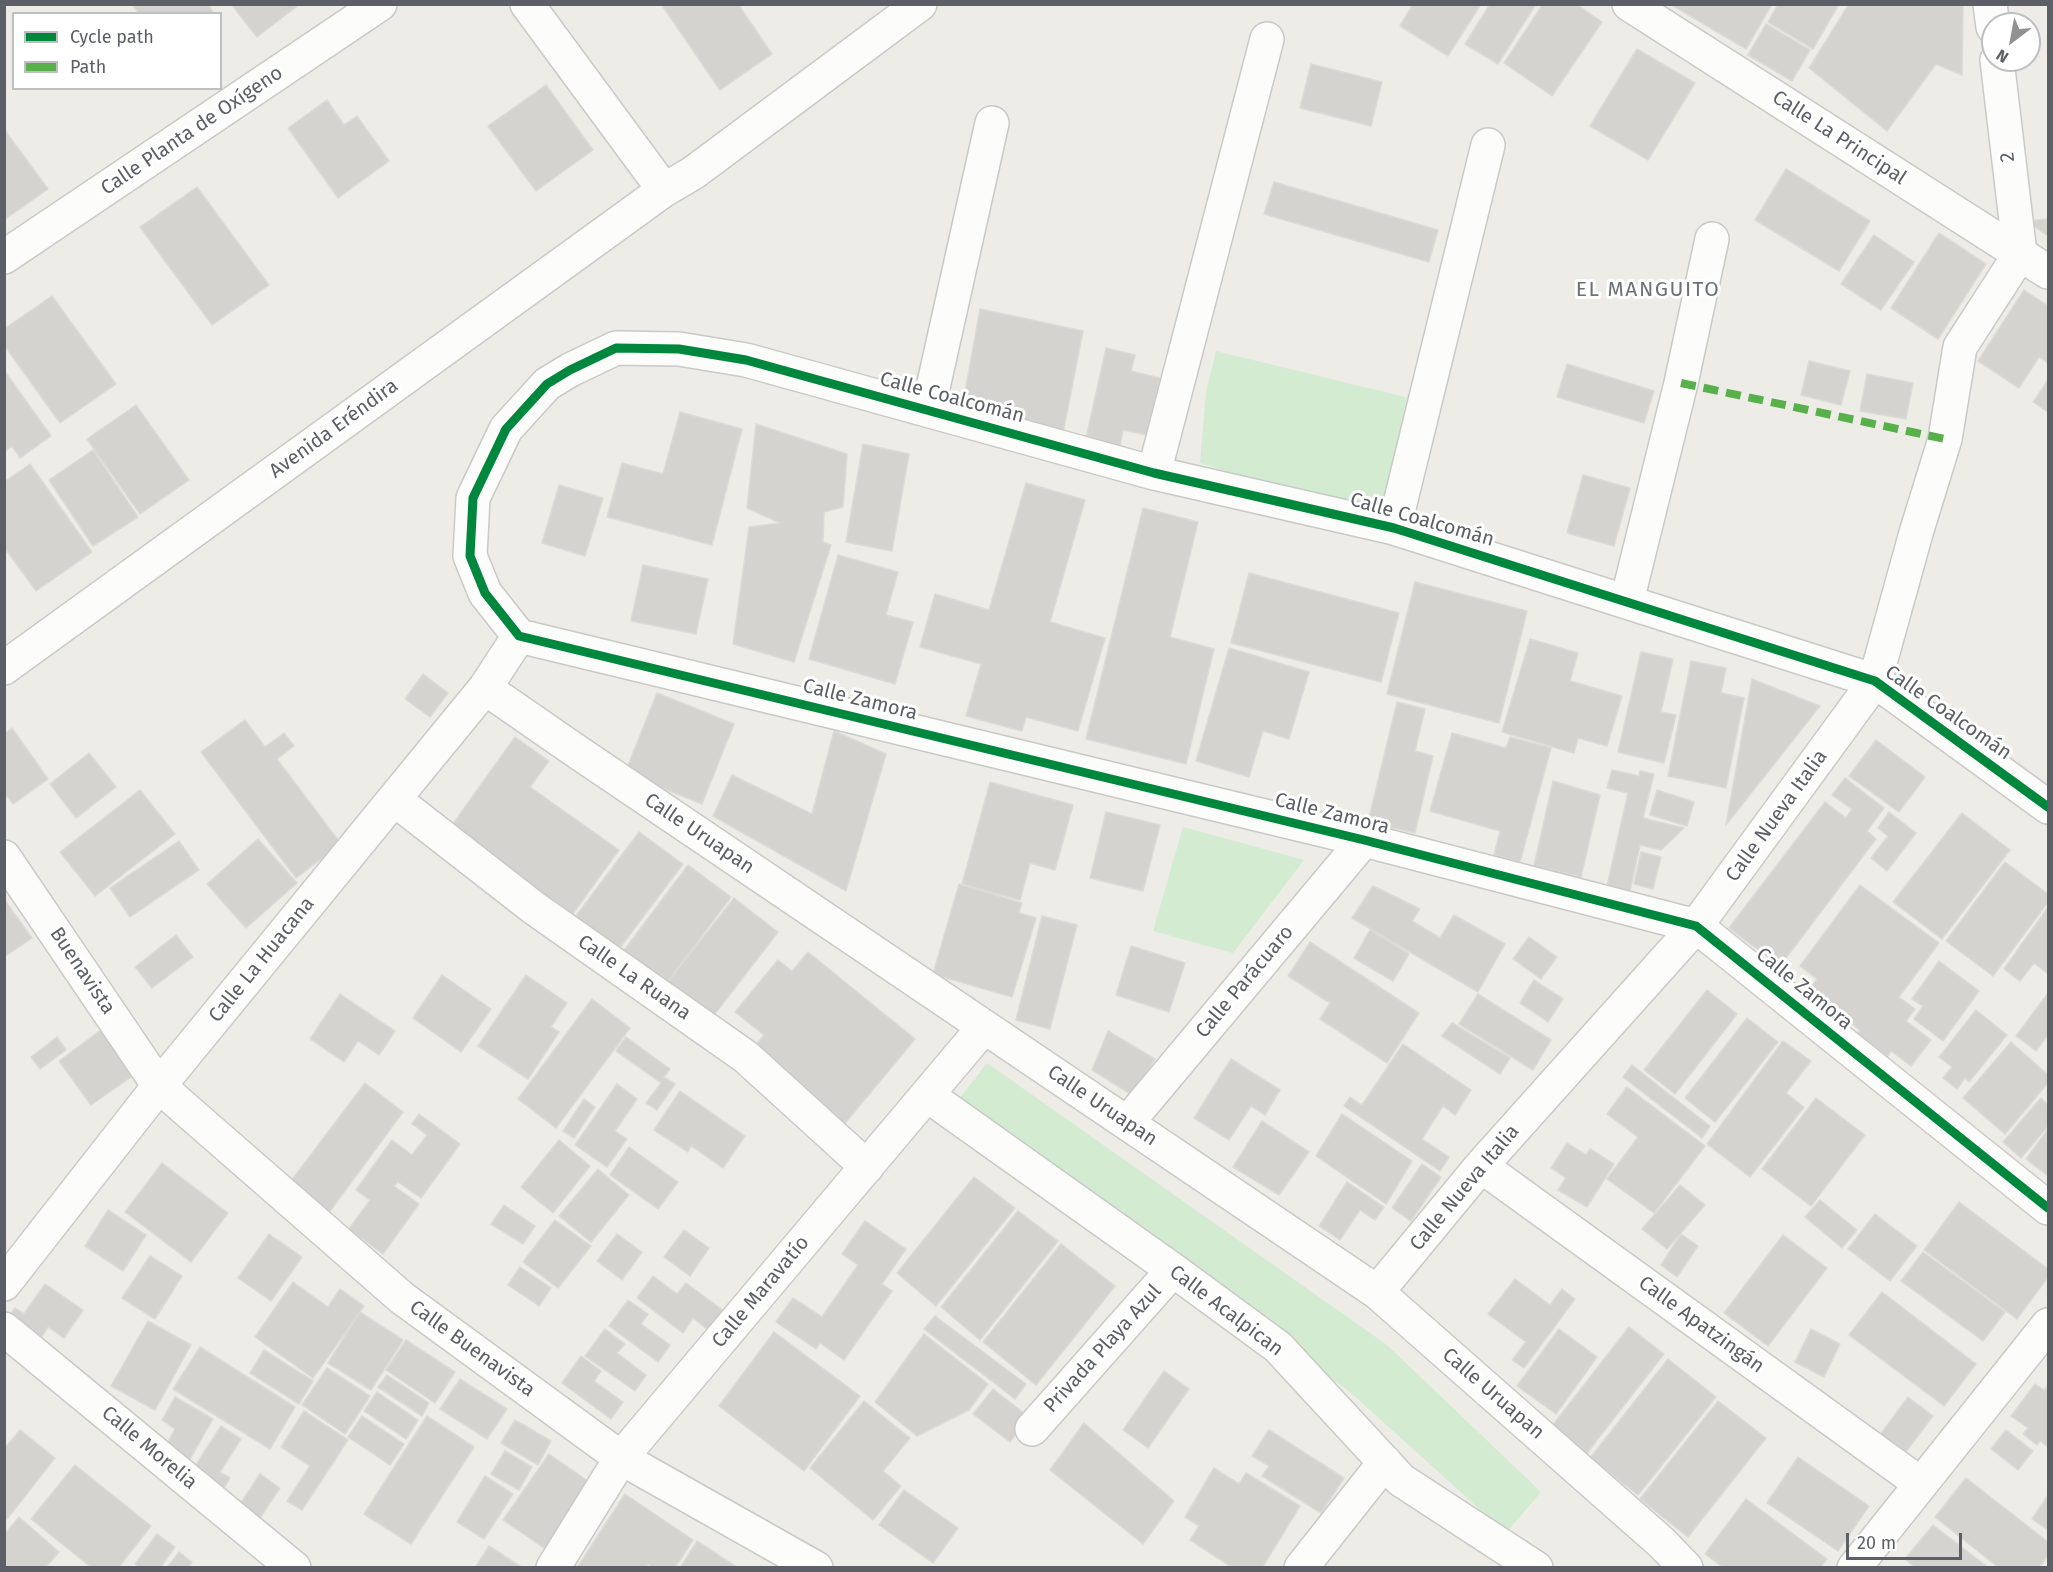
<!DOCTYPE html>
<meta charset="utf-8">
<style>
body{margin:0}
#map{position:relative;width:2053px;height:1572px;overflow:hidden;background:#edece7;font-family:"Fira Sans",sans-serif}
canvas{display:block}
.frame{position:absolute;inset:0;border:6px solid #5c6066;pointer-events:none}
.legend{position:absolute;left:12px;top:12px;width:210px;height:78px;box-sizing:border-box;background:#fff;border:2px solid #bebfc2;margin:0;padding:8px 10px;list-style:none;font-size:18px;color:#5c6066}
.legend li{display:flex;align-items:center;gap:12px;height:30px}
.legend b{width:30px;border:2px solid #bebfc2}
.north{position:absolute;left:1981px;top:12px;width:60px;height:60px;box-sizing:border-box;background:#fff;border:2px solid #bebfc2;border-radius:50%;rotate:212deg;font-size:16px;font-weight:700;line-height:24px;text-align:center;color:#5c6066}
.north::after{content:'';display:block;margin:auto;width:21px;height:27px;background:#8f9193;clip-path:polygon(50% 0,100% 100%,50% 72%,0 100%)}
.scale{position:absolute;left:1846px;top:1533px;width:116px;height:27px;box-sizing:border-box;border:3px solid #5c6066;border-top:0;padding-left:8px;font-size:18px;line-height:21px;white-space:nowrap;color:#5c6066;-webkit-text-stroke:4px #fff;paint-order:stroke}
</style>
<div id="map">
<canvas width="2053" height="1572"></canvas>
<div class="frame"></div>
<ul class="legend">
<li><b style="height:8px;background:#00873e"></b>Cycle path</li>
<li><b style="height:8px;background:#58b04a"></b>Path</li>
</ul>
<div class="north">N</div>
<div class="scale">20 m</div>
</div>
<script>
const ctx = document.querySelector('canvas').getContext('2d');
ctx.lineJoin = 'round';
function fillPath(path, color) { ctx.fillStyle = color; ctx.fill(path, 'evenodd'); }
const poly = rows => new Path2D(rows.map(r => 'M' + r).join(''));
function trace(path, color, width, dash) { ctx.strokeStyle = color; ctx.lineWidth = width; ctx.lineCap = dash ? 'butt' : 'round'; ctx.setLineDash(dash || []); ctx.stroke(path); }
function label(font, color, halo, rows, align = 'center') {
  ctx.font = font + ' "Fira Sans",sans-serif'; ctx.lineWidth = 6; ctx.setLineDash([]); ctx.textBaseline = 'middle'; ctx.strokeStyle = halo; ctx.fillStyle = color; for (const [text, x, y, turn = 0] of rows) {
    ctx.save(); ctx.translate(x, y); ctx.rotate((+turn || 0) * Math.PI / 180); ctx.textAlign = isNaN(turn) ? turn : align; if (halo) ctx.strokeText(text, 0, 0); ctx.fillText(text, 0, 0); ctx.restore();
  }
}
fillPath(poly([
 [1216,351,1409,398,1383,520,1200,463,1206,392],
 [1183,827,1304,860,1233,953,1153,931],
 [987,1063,1387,1345,1541,1492,1506,1533,1350,1392,959,1099]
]), '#d3ebd1');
const building = poly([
 [132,4,208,4,214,14,139,14,132,4],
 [231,4,300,4,257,37,231,4],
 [661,4,738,4,772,54,720,90,661,4],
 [1413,4,1481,4,1448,56,1400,26,1413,4],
 [1490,4,1536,4,1498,64,1465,44,1490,4],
 [1543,4,1576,4,1602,22,1552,96,1504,63,1543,4],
 [1670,4,1772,4,1746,49,1670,4],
 [1778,4,1839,4,1813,49,1768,22,1778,4],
 [1849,4,1963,4,1962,75,1936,64,1887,131,1809,68,1849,4],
 [1766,24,1810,50,1792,81,1748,55,1766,24],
 [1637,49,1695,83,1648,160,1590,126,1637,49],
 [1311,64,1382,82,1371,126,1300,108,1311,64],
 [546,85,593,150,536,191,488,126,546,85],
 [327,100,344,125,357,116,389,161,338,198,288,128,327,100],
 [4,129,48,189,4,220,4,129],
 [1786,169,1870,221,1839,271,1755,220,1786,169],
 [1274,182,1438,230,1429,262,1264,214,1274,182],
 [197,187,269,285,212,325,140,227,197,187],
 [2048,219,2048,236,2026,221,2048,219],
 [1939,233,1986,264,1938,339,1891,308,1939,233],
 [1874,235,1914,262,1881,310,1841,284,1874,235],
 [2024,290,2048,306,2048,363,2039,357,2019,388,1978,361,2024,290],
 [52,296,116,384,60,423,4,345,4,329,52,296],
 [980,309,1083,331,1063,433,962,409,980,309],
 [1106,348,1135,355,1131,371,1160,378,1147,435,1123,430,1119,451,1085,443,1106,348],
 [1809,361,1850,371,1841,405,1801,395,1809,361],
 [1567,364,1654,391,1644,423,1557,397,1567,364],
 [4,370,51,436,20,458,12,446,4,452,4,370],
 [1867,374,1913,383,1906,419,1860,411,1867,374],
 [2048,380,2048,412,2033,402,2048,380],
 [136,405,189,480,140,514,87,439,136,405],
 [680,412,742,429,712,545,607,517,622,463,663,474,680,412],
 [756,424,847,454,843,507,824,512,823,542,831,545,794,662,733,644,749,527,780,523,747,508,756,424],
 [863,444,909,454,892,551,846,542,863,444],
 [93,450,138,517,93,546,49,480,93,450],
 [30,464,92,552,36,591,4,547,4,482,30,464],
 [1583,475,1630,488,1614,546,1567,533,1583,475],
 [1026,483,1085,500,1050,622,1105,638,1078,731,1026,717,1022,731,966,716,981,664,920,647,935,594,989,610,1026,483],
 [559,485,603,498,585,556,542,543,559,485],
 [1143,508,1198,522,1170,637,1214,649,1186,764,1086,739,1143,508],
 [838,555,898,572,886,615,913,622,895,684,809,659,838,555],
 [643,565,708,579,696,634,631,621,643,565],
 [1249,573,1399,613,1381,682,1231,643,1249,573],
 [1415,582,1527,611,1499,723,1387,694,1415,582],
 [1530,639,1578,653,1570,681,1622,696,1607,746,1578,738,1574,753,1502,732,1530,639],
 [1229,648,1309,672,1289,739,1263,731,1249,777,1196,761,1229,648],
 [1641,652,1673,659,1661,712,1676,715,1664,763,1618,752,1641,652],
 [1691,661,1726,668,1721,693,1744,698,1726,788,1668,776,1691,661],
 [423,674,448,693,430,717,405,699,423,674],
 [1752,679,1820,706,1726,825,1752,679],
 [657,693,734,724,702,804,625,773,657,693],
 [1397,702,1425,709,1415,751,1433,756,1415,833,1368,822,1397,702],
 [245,720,265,747,284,733,294,746,277,759,341,844,296,878,201,752,245,720],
 [12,728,48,779,13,804,4,792,4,734,12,728],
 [834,731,886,754,846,891,713,816,732,775,812,814,834,731],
 [1452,733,1506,748,1510,737,1551,748,1520,862,1494,855,1500,831,1430,811,1452,733],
 [515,737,549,761,530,787,619,850,572,915,450,828,515,737],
 [1876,740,1925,777,1899,812,1849,776,1876,740],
 [89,753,116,787,76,818,50,784,89,753],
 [1612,770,1639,776,1640,771,1654,774,1643,818,1684,828,1661,850,1640,845,1630,891,1607,886,1628,793,1607,788,1612,770],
 [1845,778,1884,808,1867,831,1876,839,1780,966,1729,928,1825,802,1846,818,1852,809,1832,795,1845,778],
 [1553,781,1600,795,1581,877,1534,866,1553,781],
 [990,782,1073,805,1055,870,1030,863,1020,900,962,884,990,782],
 [140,790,175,834,95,896,60,852,140,790],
 [1657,790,1694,802,1687,826,1650,815,1657,790],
 [1106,812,1160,825,1143,891,1090,878,1106,812],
 [1889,812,1916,833,1887,871,1871,858,1888,836,1878,828,1889,812],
 [1962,813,2010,850,1942,939,1893,902,1962,813],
 [639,832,683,864,613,957,570,924,639,832],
 [258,839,297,883,246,928,207,884,258,839],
 [179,841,199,870,130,917,110,888,179,841],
 [1641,852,1661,857,1653,889,1634,884,1641,852],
 [2005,862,2048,894,2048,902,1993,976,1946,941,2005,862],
 [688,865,731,897,659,993,616,961,688,865],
 [959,884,1022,903,1019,913,1036,918,1012,997,933,974,959,884],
 [1860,885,1939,943,1899,997,1915,1009,1906,1021,1931,1040,1911,1066,1891,1051,1885,1061,1854,1038,1860,1030,1808,991,1817,979,1800,966,1860,885],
 [1373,886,1420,909,1412,921,1440,938,1454,915,1505,944,1478,992,1352,918,1373,886],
 [734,898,778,932,705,1027,660,992,734,898],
 [4,899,32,938,4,957,4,899],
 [2048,907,2048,974,2034,963,2020,981,2004,969,2048,907],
 [1042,916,1077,925,1050,1029,1016,1020,1042,916],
 [1370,930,1409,954,1393,981,1354,958,1370,930],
 [176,935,193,957,152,988,135,967,176,935],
 [1529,937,1557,957,1541,979,1513,959,1529,937],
 [1310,942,1419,1013,1387,1063,1320,1019,1330,1003,1288,976,1310,942],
 [1131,946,1185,963,1169,1012,1116,995,1131,946],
 [808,952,915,1039,838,1132,746,1057,764,1035,735,1012,778,960,792,971,808,952],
 [1939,961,1979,991,1943,1041,1914,1019,1923,1006,1912,999,1939,961],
 [442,975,491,1009,461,1052,413,1018,442,975],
 [526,975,567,1003,551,1027,559,1032,528,1079,478,1046,526,975],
 [1534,980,1563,999,1548,1022,1520,1003,1534,980],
 [1707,990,1737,1014,1675,1094,1644,1070,1707,990],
 [2048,993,2048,1035,2036,1051,2016,1036,2048,993],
 [340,994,395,1031,379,1055,358,1041,344,1062,310,1039,340,994],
 [1478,994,1551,1040,1533,1070,1459,1024,1478,994],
 [592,999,630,1028,556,1128,518,1099,592,999],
 [1976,1010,2007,1035,1969,1082,1965,1078,1957,1089,1943,1078,1952,1067,1939,1057,1976,1010],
 [1747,1018,1778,1042,1715,1122,1685,1098,1747,1018],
 [1452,1023,1510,1058,1500,1074,1442,1036,1452,1023],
 [101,1030,134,1075,91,1105,59,1061,101,1030],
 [1108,1031,1155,1059,1132,1095,1092,1070,1108,1031],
 [57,1037,66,1050,40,1069,31,1057,57,1037],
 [626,1037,670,1069,664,1077,675,1084,657,1110,646,1103,661,1083,616,1051,626,1037],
 [1783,1041,1811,1061,1786,1093,1804,1107,1750,1177,1707,1144,1783,1041],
 [2011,1042,2048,1075,2048,1083,2005,1134,1963,1098,2011,1042],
 [1403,1044,1471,1090,1455,1115,1443,1106,1422,1139,1449,1157,1440,1171,1344,1106,1350,1097,1362,1105,1403,1044],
 [1231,1059,1280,1090,1265,1115,1251,1106,1229,1140,1194,1118,1231,1059],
 [1632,1065,1710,1126,1702,1138,1623,1077,1632,1065],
 [365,1083,403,1112,328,1214,288,1185,365,1083],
 [617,1084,637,1099,615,1131,627,1139,607,1167,575,1145,617,1084],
 [1627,1087,1705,1146,1654,1213,1607,1179,1638,1137,1607,1114,1627,1087],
 [680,1091,745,1136,723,1168,691,1146,688,1152,654,1130,680,1091],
 [1816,1098,1865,1135,1811,1206,1762,1169,1816,1098],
 [2041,1098,2048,1105,2048,1126,2021,1158,2003,1142,2041,1098],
 [584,1099,595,1107,574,1138,563,1131,584,1099],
 [419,1114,460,1144,421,1198,398,1182,394,1186,419,1204,383,1254,349,1229,370,1200,356,1190,392,1140,412,1155,427,1135,412,1124,419,1114],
 [1342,1114,1412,1161,1386,1204,1316,1156,1342,1114],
 [1262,1121,1309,1152,1279,1195,1233,1167,1262,1121],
 [2048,1129,2048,1176,2026,1159,2048,1129],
 [559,1140,590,1166,553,1213,521,1187,559,1140],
 [1567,1143,1586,1155,1590,1149,1614,1164,1587,1207,1558,1190,1566,1178,1551,1168,1567,1143],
 [629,1147,678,1182,658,1209,610,1175,629,1147],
 [162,1163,228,1213,191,1262,125,1212,162,1163],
 [1422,1164,1441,1177,1411,1221,1392,1208,1422,1164],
 [598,1169,629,1195,591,1242,559,1216,598,1169],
 [974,1177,1015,1208,936,1306,897,1273,974,1177],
 [1347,1182,1384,1207,1375,1220,1360,1210,1340,1240,1319,1226,1347,1182],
 [1680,1185,1705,1205,1667,1249,1642,1229,1680,1185],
 [1820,1200,1857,1230,1842,1248,1805,1217,1820,1200],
 [1959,1202,2048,1269,2048,1277,2017,1319,1924,1250,1959,1202],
 [504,1205,535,1226,523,1244,491,1224,504,1205],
 [108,1210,146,1235,123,1271,85,1246,108,1210],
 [1018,1211,1058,1241,980,1340,941,1307,1018,1211],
 [1875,1214,1917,1246,1890,1281,1848,1249,1875,1214],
 [555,1220,591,1246,558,1288,523,1262,555,1220],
 [865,1221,906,1249,882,1284,892,1291,844,1360,820,1343,816,1349,776,1322,793,1298,822,1317,858,1265,842,1254,865,1221],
 [684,1230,709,1248,690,1276,664,1257,684,1230],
 [269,1234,302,1257,271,1301,238,1278,269,1234],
 [617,1234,642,1252,622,1280,597,1261,617,1234],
 [1681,1234,1698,1246,1677,1277,1661,1265,1681,1234],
 [1783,1235,1827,1268,1768,1346,1724,1313,1783,1235],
 [1061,1244,1115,1286,1036,1385,983,1342,1061,1244],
 [1923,1252,2005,1312,1983,1341,1901,1281,1923,1252],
 [150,1256,182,1276,155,1319,122,1298,150,1256],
 [520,1267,551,1288,539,1306,508,1285,520,1267],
 [653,1276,677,1294,686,1283,728,1314,712,1333,693,1318,683,1333,637,1298,653,1276],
 [1515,1279,1550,1305,1562,1289,1575,1299,1524,1368,1512,1360,1526,1342,1488,1314,1515,1279],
 [293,1282,328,1307,340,1289,364,1306,313,1378,255,1337,293,1282],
 [45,1284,83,1310,64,1338,48,1327,37,1344,5,1322,15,1308,24,1314,45,1284],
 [1882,1292,1976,1364,1944,1406,1849,1335,1882,1292],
 [628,1300,648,1314,641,1324,670,1345,658,1362,609,1326,628,1300],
 [360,1312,403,1340,371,1390,328,1363,360,1312],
 [935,1316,1026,1384,1015,1399,924,1329,935,1316],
 [148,1321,191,1345,155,1410,111,1386,148,1321],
 [1629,1327,1664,1354,1587,1453,1552,1426,1629,1327],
 [605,1329,625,1344,617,1353,646,1375,635,1391,585,1356,605,1329],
 [1559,1329,1597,1357,1556,1414,1517,1386,1559,1329],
 [1811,1329,1840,1344,1824,1377,1795,1362,1811,1329],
 [774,1332,860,1396,804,1471,719,1406,774,1332],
 [924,1334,988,1384,969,1410,917,1436,875,1402,924,1334],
 [406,1340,455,1372,435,1403,386,1370,406,1340],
 [200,1347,295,1407,270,1449,173,1389,200,1347],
 [264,1350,313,1381,299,1404,250,1373,264,1350],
 [581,1356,601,1371,594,1381,623,1402,611,1419,562,1383,581,1356],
 [1668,1359,1716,1397,1638,1495,1590,1458,1668,1359],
 [327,1368,370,1396,345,1434,302,1405,327,1368],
 [1164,1371,1189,1389,1148,1448,1123,1430,1164,1371],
 [387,1375,429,1403,422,1416,378,1387,387,1375],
 [460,1379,507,1409,487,1439,440,1409,460,1379],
 [2035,1384,2044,1390,2048,1386,2048,1447,2040,1441,2037,1445,2023,1434,2028,1428,2011,1416,2035,1384],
 [993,1389,1029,1417,1010,1442,973,1414,993,1389],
 [377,1392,418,1420,406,1439,364,1411,377,1392],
 [175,1397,213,1419,186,1466,162,1452,175,1429,162,1420,175,1397],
 [1908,1397,1933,1416,1902,1457,1877,1439,1908,1397],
 [864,1401,910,1438,883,1471,901,1486,873,1520,810,1468,864,1401],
 [1718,1401,1766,1438,1688,1537,1640,1499,1718,1401],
 [304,1411,348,1440,302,1510,287,1501,310,1466,281,1447,304,1411],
 [362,1416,404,1444,390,1465,348,1437,362,1416],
 [427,1416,474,1447,411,1544,364,1514,427,1416],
 [515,1420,551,1441,538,1465,501,1443,515,1420],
 [1084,1423,1174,1501,1143,1544,1050,1470,1084,1423],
 [221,1426,241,1439,220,1472,230,1478,222,1491,192,1471,221,1426],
 [20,1430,55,1458,7,1519,4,1517,4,1449,20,1430],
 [1269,1430,1344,1478,1321,1513,1262,1476,1269,1466,1252,1456,1269,1430],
 [2006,1430,2033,1451,2018,1470,1991,1449,2006,1430],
 [505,1451,532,1467,519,1490,491,1474,505,1451],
 [549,1454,598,1488,553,1554,503,1520,549,1454],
 [1798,1457,1869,1506,1838,1551,1767,1503,1798,1457],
 [75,1465,151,1526,118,1568,92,1568,31,1519,75,1465],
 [1214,1468,1239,1484,1246,1473,1300,1506,1262,1568,1233,1568,1190,1540,1199,1526,1185,1517,1214,1468],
 [260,1474,280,1488,256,1524,236,1510,260,1474],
 [485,1476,513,1494,484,1539,457,1522,485,1476],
 [1966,1478,2048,1542,2048,1555,2039,1568,1999,1568,1935,1517,1966,1478],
 [904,1490,958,1528,933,1563,879,1525,904,1490],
 [625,1494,693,1540,675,1568,653,1568,648,1564,646,1568,577,1568,625,1494],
 [2048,1495,2048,1530,2032,1519,2048,1495],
 [1746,1499,1827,1559,1820,1568,1724,1568,1705,1554,1746,1499],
 [19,1517,59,1552,45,1568,8,1568,4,1565,4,1535,19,1517],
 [1933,1525,1989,1568,1916,1568,1905,1559,1933,1525],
 [157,1534,175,1547,160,1568,140,1568,135,1564,157,1534],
 [697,1541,738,1568,680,1568,697,1541],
 [489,1546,523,1568,475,1568,489,1546],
 [179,1552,192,1562,188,1568,167,1568,179,1552]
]);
fillPath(building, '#d4d3d0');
trace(building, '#dcdad6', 1.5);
const minor = poly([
 [527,4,664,190],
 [1629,4,2048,272],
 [1990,4,1993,27],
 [4,257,380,4],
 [928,410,992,123],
 [1154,473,1267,39],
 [1394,528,1488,145],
 [1627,601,1681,383,1712,239],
 [519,636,485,593,470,556,473,498,506,429,547,384,570,370,616,348,679,349,746,360,1154,473,1394,528,1875,681,2048,807],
 [519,636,1364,840,1696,926,2048,1208],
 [4,668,664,190,693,173,920,4],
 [485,688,576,751,1377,1292,1662,1543,1686,1568],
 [394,799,534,908,746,1057,867,1167],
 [4,857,159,1086,402,1298,621,1458,816,1568],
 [927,1095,1173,1270,1278,1347,1401,1480,1536,1568],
 [1127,1123,1364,840],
 [1481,1166,1921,1484],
 [4,1284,159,1086,485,688,519,636],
 [1377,1292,1481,1166,1696,926,1875,681,1916,533,1945,439,1960,347,2020,254,1997,60],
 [4,1329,294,1568],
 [1032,1429,1173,1270],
 [553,1568,621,1458,984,1027],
 [1301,1568,1385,1462],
 [1854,1568,2048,1325]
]);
trace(minor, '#c9c9c8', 36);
trace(minor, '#fcfcfb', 33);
trace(poly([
 [1681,383,1945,439]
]), '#58b04a', 8, [15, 8]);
trace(poly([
 [2048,807,1875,681,1394,528,1154,473,746,360,679,349,616,348,570,370,547,384,506,429,473,498,470,556,485,593,519,636,1364,840,1696,926,2048,1208]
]), '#00873e', 9);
label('20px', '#5c6066', '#fff', [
 ["Calle Planta de Oxígeno",192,131,-34],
 ["Calle La Principal",1839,138,33],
 ["2",2008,157,-97],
 ["Calle Coalcomán",952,398,15],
 ["Avenida Eréndira",334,429,-36],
 ["Calle Coalcomán",1422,520,16],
 ["Calle Zamora",860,700,14],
 ["Calle Coalcomán",1948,713,35],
 ["Calle Zamora",1332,814,14],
 ["Calle Nueva Italia",1777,816,-54],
 ["Calle Uruapan",699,834,34],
 ["Calle La Huacana",262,960,-51],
 ["Buenavista",82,971,56],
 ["Calle La Ruana",634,978,35],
 ["Calle Parácuaro",1245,982,-50],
 ["Calle Zamora",1804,989,39],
 ["Calle Uruapan",1102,1106,34],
 ["Calle Nueva Italia",1465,1188,-50],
 ["Calle Maravatío",761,1292,-50],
 ["Calle Acalpican",1226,1311,37],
 ["Calle Apatzingán",1701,1325,36],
 ["Calle Buenavista",472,1349,36],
 ["Privada Playa Azul",1103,1349,-48],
 ["Calle Uruapan",1493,1394,41],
 ["Calle Morelia",149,1448,40]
]);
ctx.letterSpacing = '1.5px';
label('21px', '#6c7278', '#fff', [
 ["EL MANGUITO",1648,290]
]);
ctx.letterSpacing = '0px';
</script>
